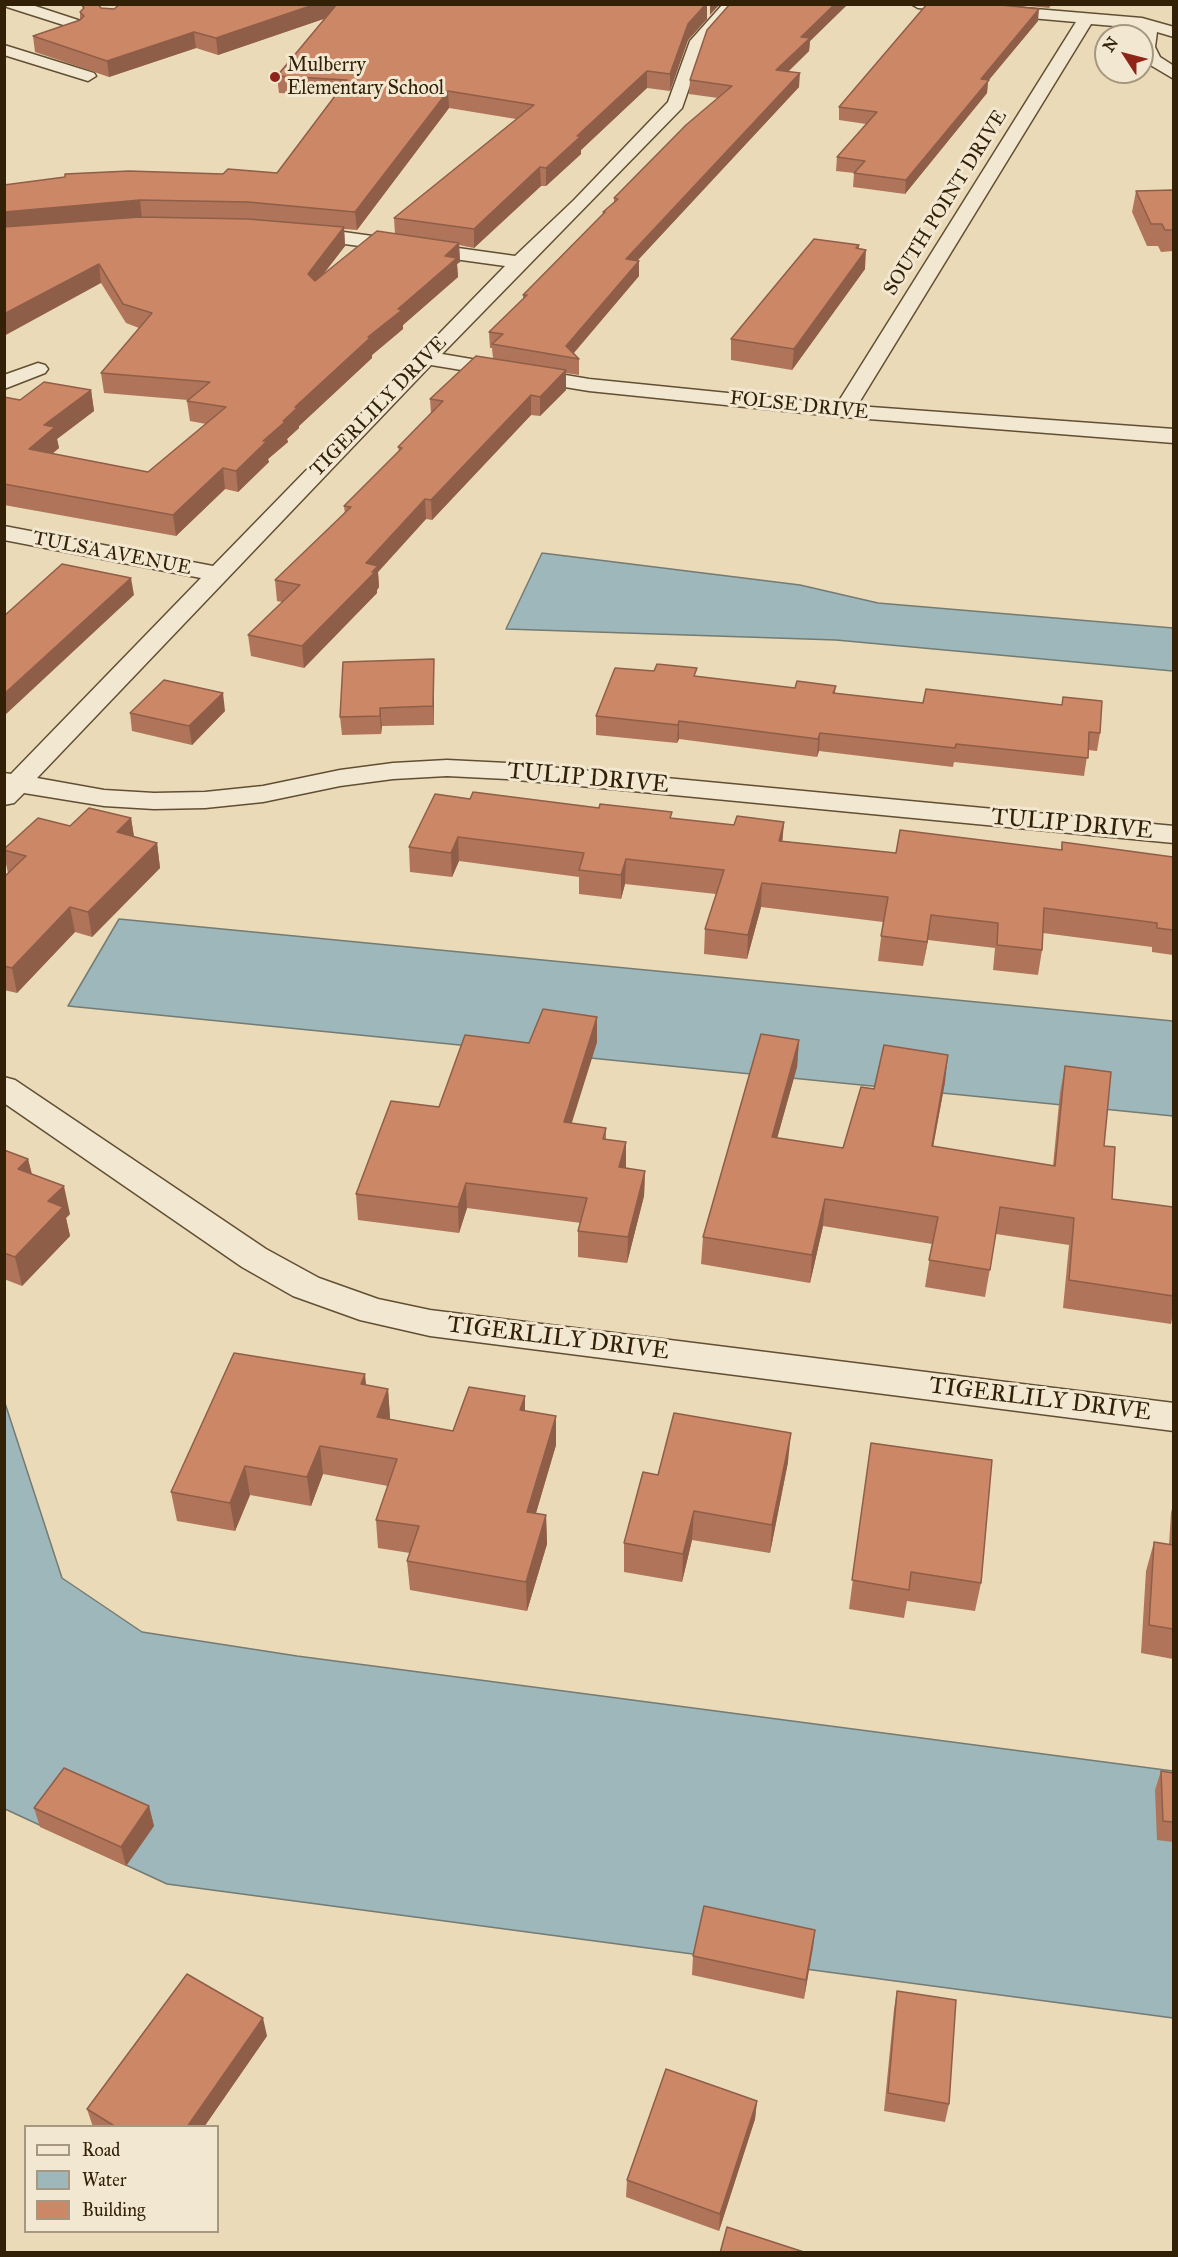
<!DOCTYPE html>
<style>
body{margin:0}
#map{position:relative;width:1178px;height:2257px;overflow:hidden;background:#ebdab8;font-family:"IM FELL Great Primer",serif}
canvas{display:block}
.frame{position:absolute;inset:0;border:6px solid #332107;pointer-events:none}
.legend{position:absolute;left:24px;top:2125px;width:195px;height:108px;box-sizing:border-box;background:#f2e7d1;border:2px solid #a69880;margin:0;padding:8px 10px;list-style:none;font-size:18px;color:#332107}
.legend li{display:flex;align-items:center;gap:12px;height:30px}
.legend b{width:30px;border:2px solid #a69880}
.north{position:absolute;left:1094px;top:24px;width:60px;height:60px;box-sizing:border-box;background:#f2e7d1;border:2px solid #a69880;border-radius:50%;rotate:306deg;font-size:16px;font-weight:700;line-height:24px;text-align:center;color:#332107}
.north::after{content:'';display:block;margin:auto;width:21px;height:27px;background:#8f2418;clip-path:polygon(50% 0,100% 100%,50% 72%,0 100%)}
</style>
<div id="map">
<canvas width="1178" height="2257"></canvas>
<div class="frame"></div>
<ul class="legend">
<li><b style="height:8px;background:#f2e7d1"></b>Road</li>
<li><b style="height:16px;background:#9eb7ba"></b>Water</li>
<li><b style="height:16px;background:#cc8767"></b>Building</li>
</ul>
<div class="north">N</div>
</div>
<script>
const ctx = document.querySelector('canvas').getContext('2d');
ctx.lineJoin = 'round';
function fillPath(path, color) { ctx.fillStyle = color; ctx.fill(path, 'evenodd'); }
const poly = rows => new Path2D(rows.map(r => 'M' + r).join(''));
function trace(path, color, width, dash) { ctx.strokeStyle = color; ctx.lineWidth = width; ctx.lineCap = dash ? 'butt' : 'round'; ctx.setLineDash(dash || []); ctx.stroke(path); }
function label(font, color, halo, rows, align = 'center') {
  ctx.font = font + ' "IM FELL Great Primer",serif'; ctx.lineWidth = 6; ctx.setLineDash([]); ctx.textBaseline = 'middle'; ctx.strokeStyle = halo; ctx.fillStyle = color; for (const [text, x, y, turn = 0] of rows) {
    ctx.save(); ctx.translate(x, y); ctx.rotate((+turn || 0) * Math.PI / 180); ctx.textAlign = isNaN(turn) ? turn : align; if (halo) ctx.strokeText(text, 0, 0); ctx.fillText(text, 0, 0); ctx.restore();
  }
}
const water = poly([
 [542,553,800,585,878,603,1173,628,1173,671,836,640,506,629,542,553],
 [119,919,1173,1021,1173,1116,68,1006,119,919],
 [4,1400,62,1578,142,1632,297,1656,1173,1771,1173,2018,167,1884,5,1809,4,1400]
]);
fillPath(water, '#9eb7ba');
trace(water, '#737b72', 1.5);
const minor = poly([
 [5,4,29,4,81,21,84,24,76,29,7,7,5,4],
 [723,4,739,4,705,42,682,108,442,354,589,379,837,404,1076,22,918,8,911,4,976,4,1142,18,1174,27,1174,37,1157,32,1155,47,1160,57,1174,66,1174,79,1147,63,1142,53,1142,36,1138,28,1091,24,857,406,1174,429,1174,443,843,417,589,391,431,365,37,778,104,790,154,793,205,792,263,786,340,770,393,763,447,760,507,763,1174,826,1174,843,507,779,447,776,393,779,340,786,263,802,205,808,154,809,104,806,24,793,14,803,4,805,4,773,11,774,201,578,4,540,4,526,213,566,505,266,301,238,294,236,292,232,294,228,301,226,515,256,574,200,668,102,690,41,723,4],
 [4,45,94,73,96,76,88,81,4,55,4,45],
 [38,363,45,365,48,369,45,373,4,389,4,375,38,363],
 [4,1077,15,1080,266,1249,319,1278,378,1299,430,1310,1174,1403,1174,1431,430,1336,360,1320,293,1296,242,1267,4,1103,4,1077]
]);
trace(minor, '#614f33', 3);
fillPath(minor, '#f2e7d1');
fillPath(poly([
 [118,4,707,4,707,19,688,40,670,91,647,88,581,150,581,154,546,186,541,186,474,248,459,245,460,262,457,264,458,277,403,325,403,329,372,355,372,358,299,426,299,428,287,439,288,442,268,459,269,462,238,492,225,489,176,536,4,505,4,397,20,400,91,390,94,411,57,439,59,448,52,454,148,472,206,424,190,421,187,401,188,400,104,393,101,373,139,328,126,323,101,283,4,185,223,174,277,173,335,96,279,93,277,76,326,18,218,55,196,48,109,77,35,52,33,36,80,20,80,12,83,9,82,5,101,8,114,9,118,6],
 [449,108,516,119,394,218,395,234,323,274,345,246,344,229,357,230],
 [730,4,848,4,810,41,809,51,788,72,799,87,638,260,639,276,574,353,579,359,579,375,566,373,566,390,540,416,531,415,432,520,426,519,378,572,379,587,377,590,377,593,304,668,251,656,248,635,282,602,277,601,275,580,345,514,344,506,399,451,398,447,431,414,430,399,493,358,492,348,490,348,489,332,523,299,523,295,603,214,603,212,614,202,614,198,718,98,689,94,690,80],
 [1009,4,1052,4,1049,8],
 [1038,21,988,81,987,93,905,194,853,187,854,173,836,171,837,157,866,124,839,120,839,107],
 [1173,190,1173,251,1161,252,1158,246,1147,246,1132,212,1136,191],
 [859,245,858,249,865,269,792,370,731,360,731,339],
 [434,659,434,725,382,726,381,734,342,735,340,717],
 [696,676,795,688,836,686,835,693,1100,733,1097,751,1088,750,1084,776,954,762,953,767,819,751,817,757,679,739,677,743,596,735,596,716],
 [225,711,192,745,132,731,130,713],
 [470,799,734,825,784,822,782,841,896,853,1061,850,1062,842,1173,857,1173,955,1152,952,1152,947,1043,933,1042,950,1038,975,993,970,995,948,928,940,923,966,878,961,883,922,761,907,747,959,704,954,705,929,716,894,625,884,621,899,579,894,579,877,459,861,452,877,410,872,409,847],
 [131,818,134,837,157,843,160,868,92,937,75,932,17,993,4,990,4,877,8,873,4,855,4,849,70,826],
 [597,1017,597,1042,571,1123,606,1128,606,1139,626,1168,645,1171,644,1196,627,1263,578,1257,578,1231,581,1223,467,1208,459,1233,358,1220,356,1194,439,1107,529,1043],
 [799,1040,797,1067,777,1138,843,1148,874,1089,945,1082,933,1147,1053,1166,1060,1093,1065,1066,1104,1146,1112,1199,1173,1207,1173,1313,1171,1324,1063,1308,1069,1245,996,1234,985,1297,925,1287,932,1244,823,1226,810,1283,701,1264,703,1237],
 [4,1150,28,1159,32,1174,70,1214,66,1218,70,1236,22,1286,4,1279],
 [366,1385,388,1389,390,1418,390,1420,453,1431,525,1410,556,1445,536,1513,546,1515,547,1544,527,1611,410,1590,407,1561,410,1553,378,1548,376,1520,388,1486,323,1474,311,1506,250,1495,235,1531,177,1521,171,1492],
 [871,1443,981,1583,975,1611,907,1601,904,1618,849,1609],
 [788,1462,770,1553,692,1540,682,1582,624,1572,624,1543,658,1475],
 [1173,1504,1173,1659,1141,1653,1146,1571,1154,1542,1169,1545,1171,1513],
 [1161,1771,1173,1773,1173,1842,1157,1840,1155,1790],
 [149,1806,154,1826,126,1866,40,1827,34,1808],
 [815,1930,804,1999,692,1975,693,1956],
 [897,1991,949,2104,945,2122,884,2111,894,2009],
 [267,2036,204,2127,93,2127,87,2109],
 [757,2101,755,2119,719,2231,626,2197,627,2180]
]), '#af7459');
fillPath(poly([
 [316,4,346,4,347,11,218,55,216,38],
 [706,4,707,4,707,19,688,40,670,91,670,74,688,24],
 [710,4,720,4,710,15],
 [835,4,848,4,810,41,809,51,775,84,776,70,801,37],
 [1039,9,1038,21,988,81,987,93,905,194,906,180,981,79],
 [194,32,196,48,109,77,107,61],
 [647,71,647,88,581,150,581,154,546,186,546,168,577,136],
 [800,73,799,87,625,274,626,259],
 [448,91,449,108,357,230,355,212],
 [540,167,541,186,474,248,474,229],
 [140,200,142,219,4,230,4,212],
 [344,227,345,246,309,293,308,274],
 [459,243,460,262,457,264,458,277,403,325,403,329,372,355,372,358,299,426,299,428,287,439,288,442,268,459,269,462,238,492,236,471,295,407,398,309,445,256],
 [859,245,857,262,866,250,865,269,792,370,794,349],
 [639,261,639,276,570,357,566,346],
 [99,264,101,283,4,336,4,314],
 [566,370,566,390,540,416,540,397],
 [91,390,94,411,57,439,59,448,32,470,29,449,44,425],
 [531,395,531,415,432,520,431,500],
 [223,468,225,489,176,536,173,515],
 [425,499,426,519,378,572,379,587,377,590,377,593,304,668,302,646,366,563],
 [131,578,134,595,4,716,4,694],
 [434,659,434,725,433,706],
 [223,693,225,711,192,745,189,726],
 [380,708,382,726,381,734,380,716],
 [679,721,679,739,677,743,678,725],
 [820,733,819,751,817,757,818,739],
 [131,818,135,843,117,832],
 [784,822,782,846,779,841],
 [458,837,459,861,452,877,451,853],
 [157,843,160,868,92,937,88,912],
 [626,859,625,884,621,899,621,875],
 [762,883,761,907,747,959,748,935],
 [70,907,75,932,17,993,12,968],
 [931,915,928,940,923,966,927,942],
 [597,1017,597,1042,564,1148,564,1122],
 [799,1040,797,1067,770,1164,772,1137],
 [948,1055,945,1082,928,1174,932,1146],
 [626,1142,626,1168,619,1193,619,1167],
 [28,1159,35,1188,18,1169],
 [645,1171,644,1196,627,1263,628,1237],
 [466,1183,467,1208,459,1233,458,1207],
 [64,1186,70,1214,66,1218,70,1236,22,1286,15,1257,48,1201],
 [825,1199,823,1226,810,1283,812,1255],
 [365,1374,368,1403,361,1384],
 [388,1389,390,1418,380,1446,377,1417],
 [525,1396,525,1424,520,1410],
 [556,1416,556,1445,528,1540,527,1512],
 [791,1433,788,1462,770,1553,772,1525],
 [320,1446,323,1474,311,1506,307,1477],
 [245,1466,250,1495,235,1531,230,1503],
 [694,1511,692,1540,682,1582,683,1554],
 [546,1515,547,1544,527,1611,526,1582],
 [149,1806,154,1826,126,1866,121,1847],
 [815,1930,813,1948,804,1999,806,1980],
 [263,2018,267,2036,204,2127,187,2127],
 [757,2101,755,2119,719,2231,720,2214]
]), '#8f5e48');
const building = poly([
 [98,4,101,8,114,9,120,4,316,4,216,38,194,32,107,61,33,36,80,20,84,16,80,12,84,8,82,5,98,4],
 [337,4,706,4,688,24,670,74,647,71,577,136,581,136,546,168,540,167,474,229,394,218,534,105,448,91,355,212,248,202,140,200,4,212,4,185,65,177,65,174,129,171,223,174,228,169,277,173,347,80,277,76,337,4],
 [730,4,835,4,801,37,810,38,776,70,800,73,626,259,639,261,566,346,579,359,492,344,503,334,489,332,527,295,523,295,605,212,603,212,618,199,614,198,686,125,732,86,690,80,707,30,730,4],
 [927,4,992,4,1039,9,981,79,989,80,906,180,854,173,865,161,837,157,877,112,839,107,927,4],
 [1173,190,1173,230,1165,230,1162,224,1151,224,1136,191,1173,190],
 [140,217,248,219,344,227,308,274,315,281,377,231,459,243,445,256,457,258,398,309,402,310,368,337,370,338,295,407,297,408,283,421,286,421,263,441,267,441,236,471,223,468,173,515,4,484,4,397,20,400,44,382,91,390,44,425,55,427,29,449,148,472,226,407,187,401,210,382,101,373,152,313,123,304,99,264,4,314,4,227,140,217],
 [814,239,859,245,856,248,866,250,794,349,731,339,814,239],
 [476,356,566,370,540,397,531,395,431,500,425,499,366,563,378,566,372,572,375,572,302,646,248,635,300,585,275,580,351,507,344,506,402,448,398,447,443,401,430,399,476,356],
 [62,564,131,578,4,694,4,616,62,564],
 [434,659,433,706,380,708,380,716,340,717,343,662,434,659],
 [657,664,697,668,694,676,795,688,797,681,836,686,833,693,923,703,926,689,1062,705,1063,697,1102,701,1100,733,1089,732,1088,758,956,744,955,748,820,733,818,739,679,721,678,725,596,716,615,668,654,671,657,664],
 [164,680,223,693,189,726,130,713,164,680],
 [473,792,599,808,600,804,672,812,670,818,734,825,737,816,784,822,779,841,896,853,900,830,1062,850,1062,842,1173,857,1173,930,1157,928,1157,923,1044,908,1042,950,997,945,998,923,931,915,927,942,881,936,888,897,762,883,748,935,705,929,724,870,626,859,621,875,579,870,584,853,458,837,451,853,409,847,435,794,470,799,473,792],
 [89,808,131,818,117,832,157,843,88,912,70,907,12,968,4,966,4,877,26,856,4,850,4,849,38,818,70,826,89,808],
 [543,1009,597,1017,564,1122,606,1128,603,1139,626,1142,619,1167,645,1171,628,1237,578,1231,587,1198,466,1183,458,1207,356,1194,391,1101,439,1107,465,1035,529,1043,543,1009],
 [761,1034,799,1040,772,1137,843,1148,861,1087,874,1089,884,1045,948,1055,932,1146,1055,1166,1065,1066,1111,1072,1104,1146,1115,1147,1112,1199,1173,1207,1173,1296,1069,1280,1074,1218,1000,1207,990,1270,929,1260,938,1217,825,1199,812,1255,703,1237,761,1034],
 [4,1150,28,1159,18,1169,64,1186,48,1201,63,1207,15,1257,4,1253,4,1150],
 [234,1353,365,1374,361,1384,388,1389,377,1417,453,1431,469,1387,525,1396,520,1410,556,1416,527,1512,546,1515,526,1582,407,1561,419,1526,376,1520,397,1459,320,1446,307,1477,245,1466,230,1503,171,1492,234,1353],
 [674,1413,791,1433,772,1525,694,1511,683,1554,624,1543,643,1472,658,1475,674,1413],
 [871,1443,992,1460,981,1583,911,1572,909,1590,852,1580,871,1443],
 [1154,1542,1173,1545,1173,1629,1149,1625,1154,1542],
 [64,1768,149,1806,121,1847,34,1808,64,1768],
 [1161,1771,1173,1773,1173,1822,1163,1821,1161,1771],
 [704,1906,815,1930,806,1980,693,1956,704,1906],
 [187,1974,263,2018,187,2127,116,2127,87,2109,187,1974],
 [897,1991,956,2000,949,2104,888,2093,897,1991],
 [666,2069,757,2101,720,2214,627,2180,666,2069],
 [727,2227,807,2253,720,2253,727,2227]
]);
fillPath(building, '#cc8767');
trace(building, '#8f5e48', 1.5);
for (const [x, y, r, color] of [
 [275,77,6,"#8f2418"]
]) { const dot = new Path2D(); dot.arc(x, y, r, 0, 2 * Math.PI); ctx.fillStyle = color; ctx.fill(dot); trace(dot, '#f2e7d1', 2); }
label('20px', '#332107', '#f2e7d1', [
 ["Mulberry",287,66],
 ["Elementary School",287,89]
], 'left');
label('20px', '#332107', '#f2e7d1', [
 ["SOUTH POINT DRIVE",946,203,-58],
 ["FOLSE DRIVE",799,406,6],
 ["TIGERLILY DRIVE",379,407,-46],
 ["TULSA AVENUE",112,554,11]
]);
label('24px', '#332107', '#f2e7d1', [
 ["TULIP DRIVE",588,779,5],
 ["TULIP DRIVE",1072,825,5],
 ["TIGERLILY DRIVE",558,1339,7],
 ["TIGERLILY DRIVE",1040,1400,7]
]);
</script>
